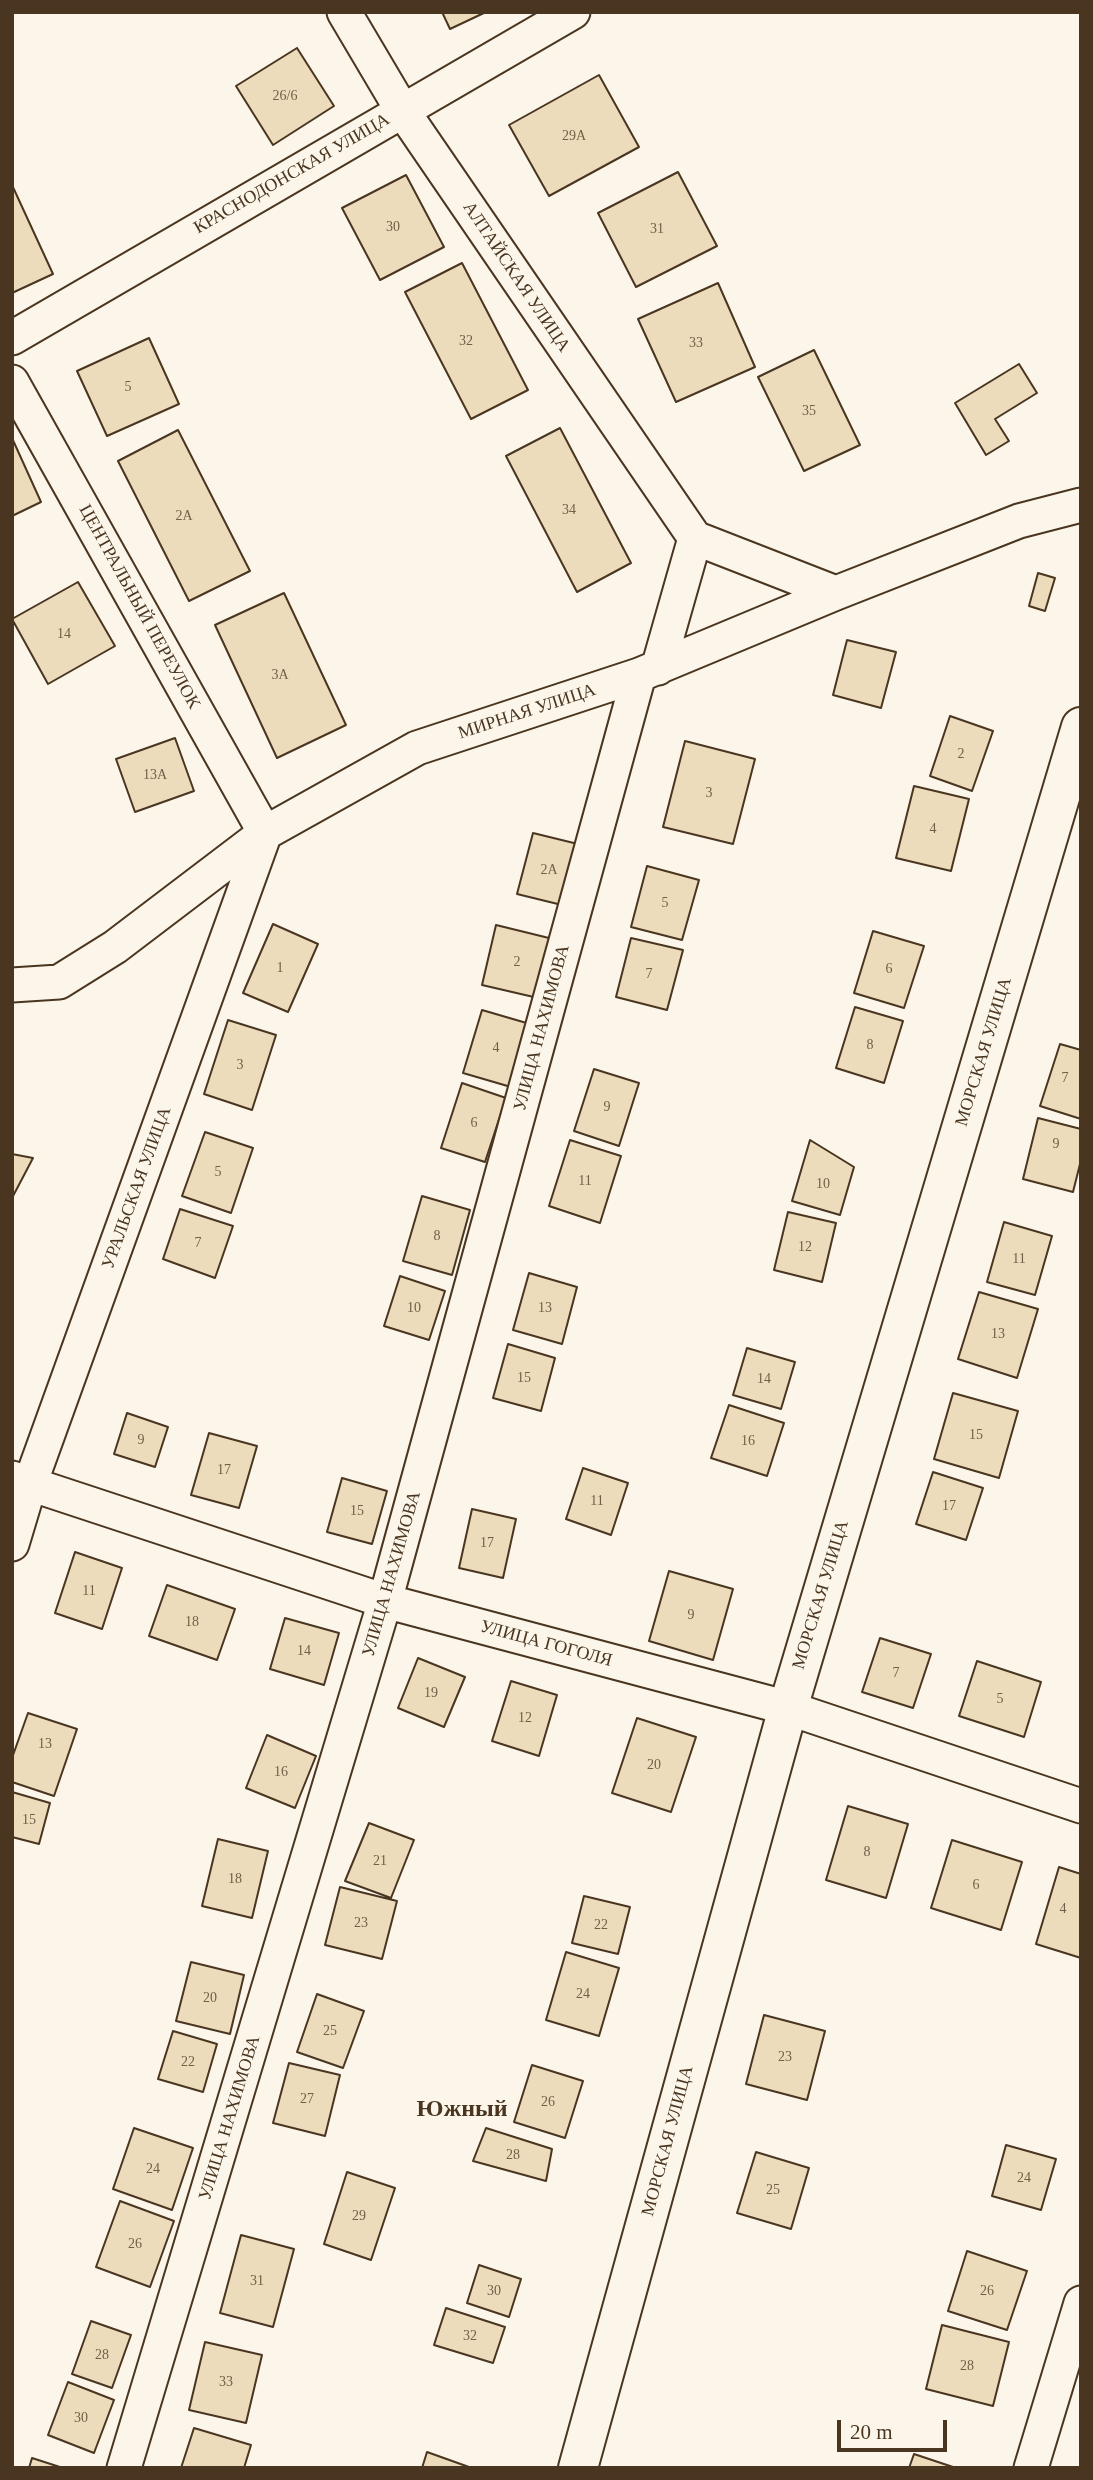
<!DOCTYPE html>
<meta charset="utf-8">
<style>
body{margin:0}
#map{position:relative;width:1093px;height:2480px;overflow:hidden;background:#fbf6e9;font-family:"Times New Roman",serif}
canvas{display:block}
.frame{position:absolute;inset:0;border:14px solid #4a3520;pointer-events:none}
.scale{position:absolute;left:837px;top:2420px;width:110px;height:32px;box-sizing:border-box;border:4px solid #4a3520;border-top:0;padding-left:9px;font-size:21px;line-height:24px;white-space:nowrap;color:#4a3520;-webkit-text-stroke:5px #fbf6e9;paint-order:stroke}
</style>
<div id="map">
<canvas width="1093" height="2480"></canvas>
<div class="frame"></div>
<div class="scale">20 m</div>
</div>
<script>
const ctx = document.querySelector('canvas').getContext('2d');
ctx.lineJoin = 'round';
function fillPath(path, color) { ctx.fillStyle = color; ctx.fill(path, 'evenodd'); }
const poly = rows => new Path2D(rows.map(r => 'M' + r).join(''));
function trace(path, color, width, dash) { ctx.strokeStyle = color; ctx.lineWidth = width; ctx.lineCap = dash ? 'butt' : 'round'; ctx.setLineDash(dash || []); ctx.stroke(path); }
function label(font, color, halo, rows, align = 'center') {
  ctx.font = font + ' "Times New Roman",serif'; ctx.lineWidth = 5; ctx.setLineDash([]); ctx.textBaseline = 'middle'; ctx.strokeStyle = halo; ctx.fillStyle = color; for (const [text, x, y, turn = 0] of rows) {
    ctx.save(); ctx.translate(x, y); ctx.rotate((+turn || 0) * Math.PI / 180); ctx.textAlign = isNaN(turn) ? turn : align; if (halo) ctx.strokeText(text, 0, 0); ctx.fillText(text, 0, 0); ctx.restore();
  }
}
const building = poly([
 [442,12,486,12,450,29,442,12],
 [297,48,334,106,273,145,236,86,297,48],
 [599,75,639,147,549,196,509,125,599,75],
 [678,172,717,246,636,287,598,213,678,172],
 [406,175,444,247,380,280,342,208,406,175],
 [12,185,53,274,12,293,12,185],
 [462,263,528,390,471,419,405,292,462,263],
 [718,283,755,367,676,402,638,319,718,283],
 [149,338,179,404,107,436,77,371,149,338],
 [814,350,860,445,804,471,758,377,814,350],
 [1019,364,1037,393,995,419,1009,441,986,455,955,403,1019,364],
 [560,428,631,563,577,592,506,456,560,428],
 [178,430,250,571,189,601,118,461,178,430],
 [12,438,41,502,12,516,12,438],
 [1038,573,1055,578,1045,611,1029,606,1038,573],
 [78,582,115,646,48,684,12,619,78,582],
 [284,593,346,725,277,758,215,625,284,593],
 [847,640,896,652,881,708,833,695,847,640],
 [950,716,993,731,972,791,930,776,950,716],
 [175,738,194,791,135,812,116,759,175,738],
 [685,741,755,759,733,844,663,827,685,741],
 [914,786,969,799,951,871,896,858,914,786],
 [533,833,582,845,566,906,517,894,533,833],
 [647,866,699,880,682,940,631,927,647,866],
 [273,924,318,944,288,1012,243,993,273,924],
 [496,925,553,939,538,998,482,985,496,925],
 [873,931,924,946,904,1008,854,993,873,931],
 [631,938,683,950,667,1010,616,997,631,938],
 [855,1007,903,1021,884,1083,836,1068,855,1007],
 [482,1010,530,1024,511,1087,463,1073,482,1010],
 [228,1020,276,1035,252,1110,204,1094,228,1020],
 [1060,1044,1081,1050,1081,1119,1040,1106,1060,1044],
 [594,1069,639,1083,619,1146,574,1131,594,1069],
 [462,1083,506,1098,485,1162,441,1148,462,1083],
 [1038,1118,1081,1129,1081,1160,1073,1192,1023,1179,1038,1118],
 [205,1132,253,1148,231,1213,182,1196,205,1132],
 [570,1140,621,1156,600,1223,549,1206,570,1140],
 [810,1140,854,1167,840,1215,792,1201,810,1140],
 [12,1154,33,1158,12,1198,12,1154],
 [422,1196,470,1210,452,1275,403,1261,422,1196],
 [180,1209,233,1226,215,1278,163,1259,180,1209],
 [788,1212,836,1223,822,1282,774,1270,788,1212],
 [1004,1222,1052,1236,1035,1295,987,1282,1004,1222],
 [529,1273,577,1287,562,1344,513,1330,529,1273],
 [400,1276,445,1291,429,1340,384,1326,400,1276],
 [979,1292,1038,1309,1017,1378,958,1359,979,1292],
 [508,1344,555,1358,541,1411,493,1398,508,1344],
 [747,1348,795,1362,781,1409,733,1395,747,1348],
 [953,1393,1018,1411,999,1478,934,1459,953,1393],
 [729,1405,784,1423,767,1476,711,1458,729,1405],
 [127,1413,168,1427,155,1467,114,1454,127,1413],
 [209,1433,257,1446,239,1508,191,1495,209,1433],
 [583,1468,628,1483,611,1535,566,1519,583,1468],
 [933,1472,983,1488,966,1540,916,1524,933,1472],
 [342,1478,387,1491,372,1544,327,1532,342,1478],
 [472,1509,516,1519,503,1578,459,1568,472,1509],
 [75,1552,122,1568,102,1629,55,1613,75,1552],
 [669,1571,733,1589,713,1660,649,1641,669,1571],
 [167,1585,235,1609,217,1660,149,1636,167,1585],
 [285,1618,339,1633,324,1685,270,1669,285,1618],
 [880,1638,931,1654,913,1708,862,1692,880,1638],
 [418,1658,465,1677,444,1727,398,1708,418,1658],
 [977,1661,1041,1682,1024,1737,959,1716,977,1661],
 [511,1681,557,1695,539,1756,492,1741,511,1681],
 [28,1713,77,1729,54,1796,12,1782,12,1758,28,1713],
 [637,1718,696,1737,671,1812,612,1793,637,1718],
 [267,1735,316,1756,295,1808,246,1788,267,1735],
 [12,1792,50,1803,39,1844,12,1837,12,1792],
 [848,1806,908,1824,886,1898,826,1880,848,1806],
 [369,1823,414,1840,391,1898,345,1881,369,1823],
 [218,1839,268,1851,252,1918,202,1906,218,1839],
 [952,1840,1022,1862,1001,1930,931,1908,952,1840],
 [1059,1867,1081,1874,1081,1958,1036,1944,1059,1867],
 [340,1887,397,1901,382,1959,325,1945,340,1887],
 [584,1896,630,1907,618,1954,572,1943,584,1896],
 [566,1952,619,1968,599,2036,546,2020,566,1952],
 [191,1962,244,1975,230,2034,176,2021,191,1962],
 [317,1994,364,2011,343,2068,297,2052,317,1994],
 [764,2015,825,2031,807,2100,746,2084,764,2015],
 [173,2031,217,2044,203,2092,158,2079,173,2031],
 [289,2063,340,2075,325,2136,273,2123,289,2063],
 [532,2065,583,2081,565,2138,514,2122,532,2065],
 [134,2128,193,2148,172,2210,113,2189,134,2128],
 [486,2128,552,2149,546,2181,473,2161,486,2128],
 [1006,2145,1056,2159,1041,2210,992,2196,1006,2145],
 [756,2152,809,2168,791,2229,737,2213,756,2152],
 [347,2172,395,2188,371,2260,324,2244,347,2172],
 [120,2201,174,2221,150,2287,96,2267,120,2201],
 [241,2235,294,2249,273,2327,220,2313,241,2235],
 [967,2251,1027,2271,1007,2330,948,2311,967,2251],
 [479,2265,521,2279,509,2317,467,2303,479,2265],
 [446,2308,505,2327,493,2363,434,2345,446,2308],
 [91,2321,131,2335,112,2388,72,2374,91,2321],
 [942,2325,1009,2342,993,2406,926,2389,942,2325],
 [205,2342,262,2355,246,2423,189,2410,205,2342],
 [68,2382,114,2400,94,2453,48,2435,68,2382],
 [194,2428,251,2445,244,2468,181,2468,194,2428],
 [427,2452,469,2467,469,2468,422,2468,427,2452],
 [914,2454,956,2468,909,2468,914,2454],
 [32,2458,63,2468,29,2468,32,2458]
]);
fillPath(building, '#ecdcbc');
trace(building, '#4a3520', 2);
const minor = poly([
 [344,12,402,110,695,538],
 [12,338,573,12],
 [12,382,265,833,30,1484,12,1544],
 [695,538,836,593],
 [658,668,695,538],
 [12,985,59,982,115,947,265,833,417,748,639,675,836,593,1019,521,1081,505],
 [12,1478,385,1601,788,1708,1081,1806],
 [124,2468,385,1601,639,675],
 [1031,2468,1081,2303]
]);
const trunk = poly([
 [578,2468,788,1708,1081,727]
]);
trace(minor, '#4a3520', 37);
trace(trunk, '#4a3520', 42);
trace(minor, '#fbf6e9', 33);
trace(trunk, '#fbf6e9', 38);
label('14px', '#725f47', null, [
 ["26/6",285,96],
 ["29А",574,136],
 ["30",393,227],
 ["31",657,229],
 ["32",466,341],
 ["33",696,343],
 ["5",128,387],
 ["35",809,411],
 ["34",569,510],
 ["2А",184,516],
 ["14",64,634],
 ["3А",280,675],
 ["2",961,754],
 ["13А",155,775],
 ["3",709,793],
 ["4",933,829],
 ["2А",549,870],
 ["5",665,903],
 ["2",517,962],
 ["1",280,968],
 ["6",889,969],
 ["7",649,974],
 ["8",870,1045],
 ["4",496,1048],
 ["3",240,1065],
 ["7",1065,1078],
 ["9",607,1107],
 ["6",474,1123],
 ["9",1056,1144],
 ["5",218,1172],
 ["11",585,1181],
 ["10",823,1184],
 ["8",437,1236],
 ["7",198,1243],
 ["12",805,1247],
 ["11",1019,1259],
 ["10",414,1308],
 ["13",545,1308],
 ["13",998,1334],
 ["15",524,1378],
 ["14",764,1379],
 ["15",976,1435],
 ["9",141,1440],
 ["16",748,1441],
 ["17",224,1470],
 ["11",597,1501],
 ["17",949,1506],
 ["15",357,1511],
 ["17",487,1543],
 ["11",89,1591],
 ["9",691,1615],
 ["18",192,1622],
 ["14",304,1651],
 ["7",896,1673],
 ["19",431,1693],
 ["5",1000,1699],
 ["12",525,1718],
 ["13",45,1744],
 ["20",654,1765],
 ["16",281,1772],
 ["15",29,1820],
 ["8",867,1852],
 ["21",380,1861],
 ["18",235,1879],
 ["6",976,1885],
 ["4",1063,1909],
 ["23",361,1923],
 ["22",601,1925],
 ["24",583,1994],
 ["20",210,1998],
 ["25",330,2031],
 ["23",785,2057],
 ["22",188,2062],
 ["27",307,2099],
 ["26",548,2102],
 ["28",513,2155],
 ["24",153,2169],
 ["24",1024,2178],
 ["25",773,2190],
 ["29",359,2216],
 ["26",135,2244],
 ["31",257,2281],
 ["30",494,2291],
 ["26",987,2291],
 ["32",470,2336],
 ["28",102,2355],
 ["28",967,2366],
 ["33",226,2382],
 ["30",81,2418]
]);
label('18px', '#4a3520', '#fbf6e9', [
 ["КРАСНОДОНСКАЯ УЛИЦА",292,174,-30],
 ["АЛТАЙСКАЯ УЛИЦА",516,277,56],
 ["ЦЕНТРАЛЬНЫЙ ПЕРЕУЛОК",139,607,61],
 ["МИРНАЯ УЛИЦА",527,712,-18],
 ["УЛИЦА НАХИМОВА",542,1028,-75],
 ["МОРСКАЯ УЛИЦА",984,1052,-73],
 ["УРАЛЬСКАЯ УЛИЦА",137,1188,-70],
 ["УЛИЦА НАХИМОВА",392,1574,-74],
 ["МОРСКАЯ УЛИЦА",821,1595,-73],
 ["УЛИЦА ГОГОЛЯ",546,1644,15],
 ["УЛИЦА НАХИМОВА",230,2118,-73],
 ["МОРСКАЯ УЛИЦА",668,2141,-75]
]);
label('bold 24px', '#4a3520', '#fbf6e9', [
 ["Южный",462,2110]
]);
</script>
